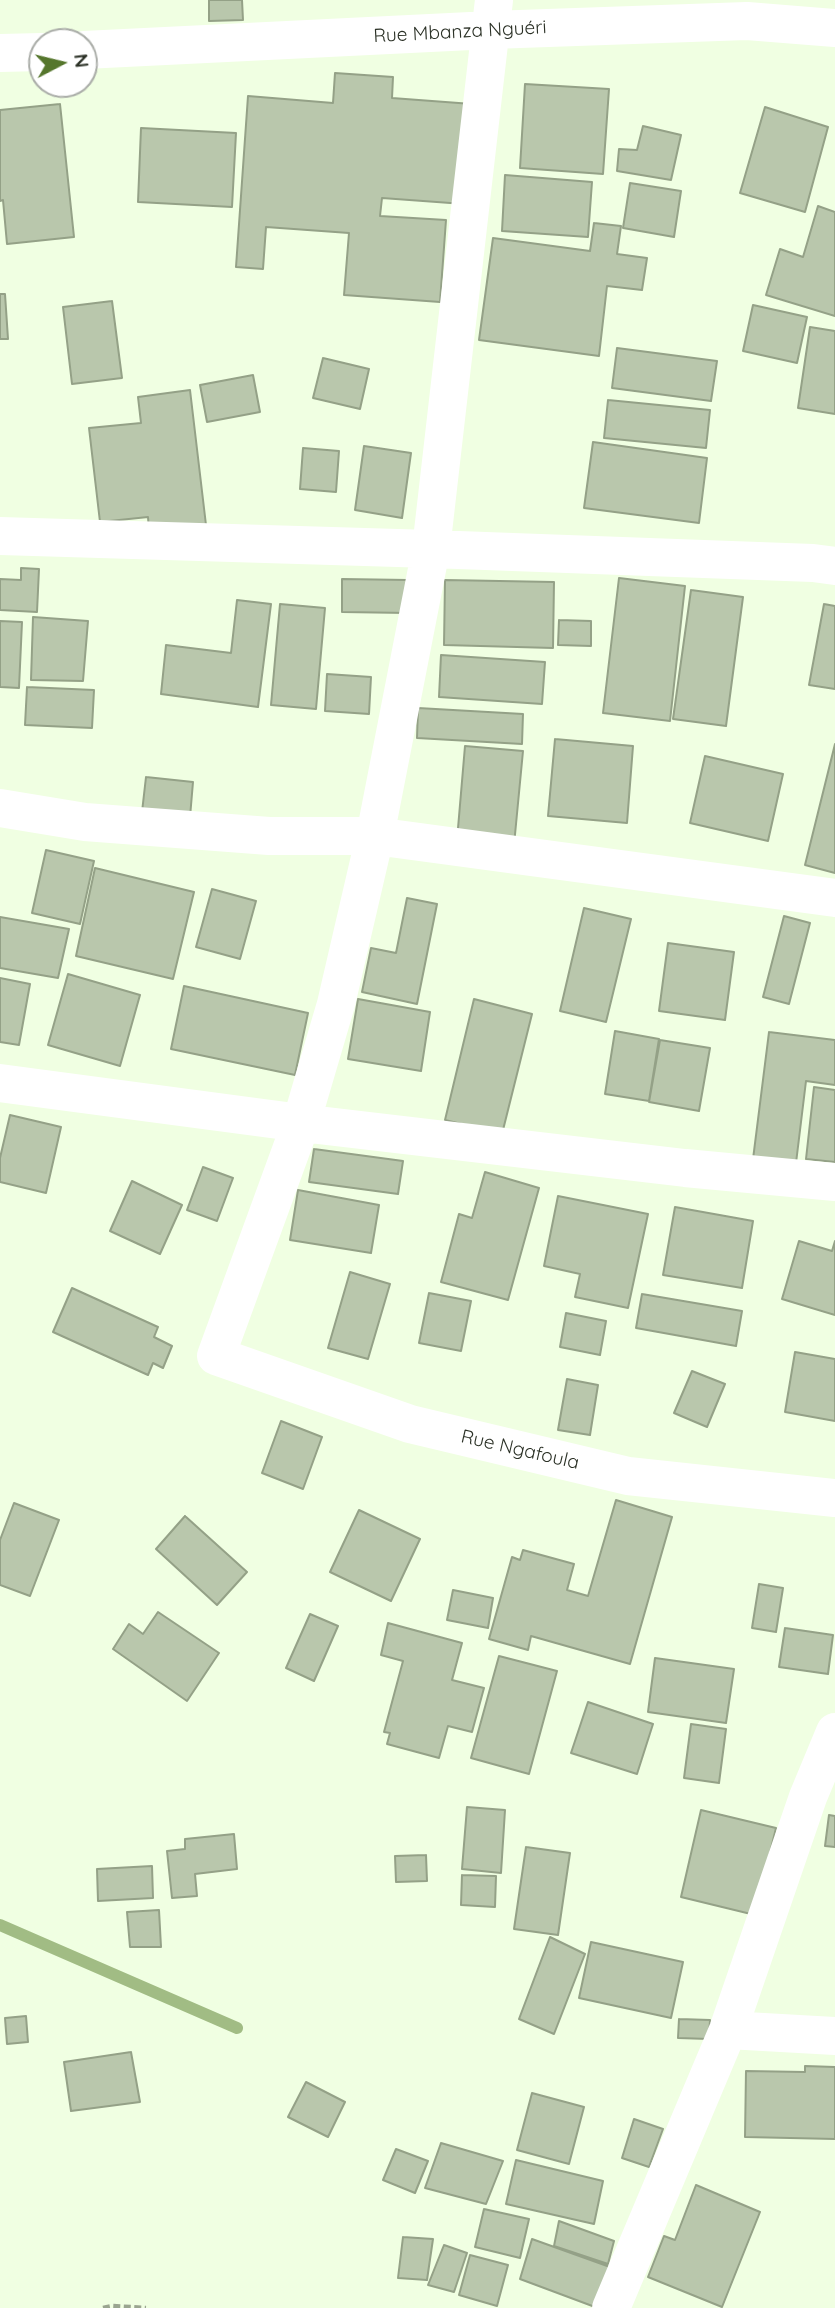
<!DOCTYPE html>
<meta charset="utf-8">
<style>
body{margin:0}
#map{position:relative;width:835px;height:2308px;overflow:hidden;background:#f0ffe2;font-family:Quicksand,sans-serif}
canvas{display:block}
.north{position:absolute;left:28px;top:28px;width:70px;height:70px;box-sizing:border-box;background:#fff;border:2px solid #aaada8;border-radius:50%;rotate:83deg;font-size:19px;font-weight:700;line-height:28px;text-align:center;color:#2b3126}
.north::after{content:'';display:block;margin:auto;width:24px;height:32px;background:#55762c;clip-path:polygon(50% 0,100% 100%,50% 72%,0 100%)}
</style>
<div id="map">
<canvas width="835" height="2308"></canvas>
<div class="north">N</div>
</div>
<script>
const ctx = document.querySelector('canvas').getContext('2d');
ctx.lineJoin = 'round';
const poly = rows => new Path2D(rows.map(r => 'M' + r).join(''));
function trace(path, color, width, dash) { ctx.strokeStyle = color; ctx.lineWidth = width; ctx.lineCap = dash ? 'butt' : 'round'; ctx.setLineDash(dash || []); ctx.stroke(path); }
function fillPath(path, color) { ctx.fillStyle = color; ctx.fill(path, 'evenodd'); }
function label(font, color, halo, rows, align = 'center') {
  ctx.font = font + ' Quicksand,sans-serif'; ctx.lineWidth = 5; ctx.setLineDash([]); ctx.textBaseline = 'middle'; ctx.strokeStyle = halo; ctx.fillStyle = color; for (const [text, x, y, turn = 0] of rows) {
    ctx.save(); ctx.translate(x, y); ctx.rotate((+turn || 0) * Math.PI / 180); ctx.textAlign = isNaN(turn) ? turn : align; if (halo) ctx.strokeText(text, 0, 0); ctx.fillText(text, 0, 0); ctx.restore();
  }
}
trace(poly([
 [0,1925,237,2028]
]), '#a1bc84', 12);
const building = poly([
 [209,0,242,0,243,20,209,21,209,0],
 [335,73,393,77,392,98,472,104,464,204,382,198,380,216,446,220,440,302,344,295,349,233,266,227,263,269,236,267,248,96,333,103,335,73],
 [525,84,609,89,603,174,520,168,525,84],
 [60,104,74,237,7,244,3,200,0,201,0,110,60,104],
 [765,107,828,127,805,212,740,193,765,107],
 [643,126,681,135,671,180,617,171,619,149,637,150,643,126],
 [141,128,236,133,232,207,138,202,141,128],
 [505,175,592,182,588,237,502,231,505,175],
 [630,183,681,191,674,237,623,228,630,183],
 [818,206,835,212,835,316,766,295,780,249,803,257,818,206],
 [594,223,621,226,617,254,647,258,642,290,607,286,599,356,479,340,493,238,590,251,594,223],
 [0,294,5,294,8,339,0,339,0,294],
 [112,301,122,378,72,384,63,307,112,301],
 [753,305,807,317,797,363,743,351,753,305],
 [810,327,835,331,835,414,798,408,810,327],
 [617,348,717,361,711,401,612,388,617,348],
 [323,358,369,369,360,409,313,398,323,358],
 [253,375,260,412,207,422,200,385,253,375],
 [190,390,206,525,149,531,148,517,100,522,89,428,141,423,138,397,190,390],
 [608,400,710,410,706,448,604,438,608,400],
 [593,442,707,458,699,523,584,508,593,442],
 [364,446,411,453,402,518,355,510,364,446],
 [303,448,339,451,336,492,300,489,303,448],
 [21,568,39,569,37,612,0,610,0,579,21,580,21,568],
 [619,578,685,586,670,721,603,713,619,578],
 [342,579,408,580,408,613,342,612,342,579],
 [445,580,554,582,553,648,444,645,445,580],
 [691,590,743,597,726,726,673,719,691,590],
 [237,600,271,604,258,707,161,694,166,645,231,653,237,600],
 [280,604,325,608,316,709,271,705,280,604],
 [824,604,835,606,835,689,809,685,824,604],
 [33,617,88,621,83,681,31,680,33,617],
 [559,620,591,621,591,646,558,645,559,620],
 [0,621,22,622,19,688,0,687,0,621],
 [441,655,545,662,542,704,439,697,441,655],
 [327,674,371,677,369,714,325,711,327,674],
 [27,687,94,690,92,728,25,725,27,687],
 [418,708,523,714,522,744,417,738,418,708],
 [555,739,633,746,627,823,548,816,555,739],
 [835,744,835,873,805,865,835,744],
 [465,746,523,751,514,845,457,840,465,746],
 [705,756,783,774,768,841,690,823,705,756],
 [146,777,193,782,190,817,142,812,146,777],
 [46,850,94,861,80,924,32,913,46,850],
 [95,868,194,892,173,979,76,956,95,868],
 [212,889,256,901,240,959,196,947,212,889],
 [407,898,437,904,417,1004,362,992,371,948,396,953,407,898],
 [584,908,631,919,606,1022,560,1011,584,908],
 [784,916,810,923,789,1004,763,997,784,916],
 [0,917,69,929,58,978,0,968,0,917],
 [668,943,734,952,725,1020,659,1011,668,943],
 [68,974,140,995,120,1066,48,1045,68,974],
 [0,978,30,984,19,1045,0,1042,0,978],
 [184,986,308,1013,295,1075,171,1049,184,986],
 [358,999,430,1012,421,1071,348,1059,358,999],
 [474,999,532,1014,502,1134,445,1120,474,999],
 [615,1031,659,1039,649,1101,605,1094,615,1031],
 [769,1032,835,1040,835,1085,806,1081,796,1163,753,1159,769,1032],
 [660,1040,710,1048,699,1111,649,1102,660,1040],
 [814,1087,835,1090,835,1162,806,1159,814,1087],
 [10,1115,61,1127,46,1193,0,1182,0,1158,10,1115],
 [314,1149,403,1161,398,1194,309,1182,314,1149],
 [203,1167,233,1178,217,1221,187,1210,203,1167],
 [485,1172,539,1188,508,1300,441,1282,459,1214,472,1218,485,1172],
 [132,1181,182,1205,160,1254,110,1231,132,1181],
 [298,1190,379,1205,371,1253,290,1240,298,1190],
 [558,1196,648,1214,628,1308,575,1297,580,1274,544,1266,558,1196],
 [675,1207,753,1221,742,1288,663,1275,675,1207],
 [799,1241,832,1251,835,1241,835,1315,782,1299,799,1241],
 [350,1272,390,1284,368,1359,328,1348,350,1272],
 [72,1288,158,1327,154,1337,172,1346,163,1368,153,1363,148,1375,53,1332,72,1288],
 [429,1293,471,1301,461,1351,419,1343,429,1293],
 [642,1294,742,1311,736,1346,636,1328,642,1294],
 [566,1313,606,1321,600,1355,560,1347,566,1313],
 [795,1352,835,1359,835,1421,785,1412,795,1352],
 [692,1371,725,1384,707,1427,674,1413,692,1371],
 [567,1379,598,1385,590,1435,558,1430,567,1379],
 [281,1421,322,1437,303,1489,262,1473,281,1421],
 [616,1500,672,1517,630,1664,531,1636,528,1650,489,1639,512,1557,520,1560,523,1550,574,1564,567,1590,588,1596,616,1500],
 [14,1503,59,1520,30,1596,0,1585,0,1540,14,1503],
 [359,1510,420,1539,391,1601,330,1572,359,1510],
 [185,1516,247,1572,217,1605,156,1549,185,1516],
 [759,1584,783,1588,776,1632,752,1628,759,1584],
 [453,1590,493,1598,488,1628,447,1620,453,1590],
 [158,1612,219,1653,187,1701,113,1649,129,1624,143,1634,158,1612],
 [310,1614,338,1626,314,1681,286,1668,310,1614],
 [388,1623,462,1643,452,1680,484,1688,472,1732,448,1726,439,1758,387,1744,390,1733,384,1732,403,1661,381,1655,388,1623],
 [785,1628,833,1635,828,1674,779,1667,785,1628],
 [499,1656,557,1671,529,1774,471,1758,499,1656],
 [655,1658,734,1669,726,1723,648,1712,655,1658],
 [588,1702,653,1724,637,1774,571,1753,588,1702],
 [691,1724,726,1729,719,1783,684,1778,691,1724],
 [467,1807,505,1810,501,1873,462,1869,467,1807],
 [701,1810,776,1828,755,1915,681,1897,701,1810],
 [829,1815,835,1816,835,1847,825,1846,829,1815],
 [234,1834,237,1869,195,1874,197,1896,172,1898,167,1851,185,1849,185,1839,234,1834],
 [526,1847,570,1853,558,1935,514,1929,526,1847],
 [426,1855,427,1881,396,1882,395,1856,426,1855],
 [152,1866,153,1898,98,1901,97,1869,152,1866],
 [462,1875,496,1876,495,1907,461,1905,462,1875],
 [159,1910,161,1947,130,1947,127,1912,159,1910],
 [550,1937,585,1954,554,2034,519,2019,550,1937],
 [591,1942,683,1962,671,2018,579,1998,591,1942],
 [26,2016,28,2042,7,2044,5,2018,26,2016],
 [679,2019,710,2020,709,2039,678,2038,679,2019],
 [131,2052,140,2102,71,2111,64,2062,131,2052],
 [805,2066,835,2067,835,2139,745,2137,746,2071,805,2072,805,2066],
 [306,2082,345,2102,328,2137,288,2117,306,2082],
 [532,2093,584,2107,569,2164,517,2150,532,2093],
 [634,2119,663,2129,649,2167,622,2158,634,2119],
 [441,2143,503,2161,486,2204,425,2188,441,2143],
 [396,2149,428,2161,415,2193,383,2180,396,2149],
 [516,2160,603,2181,594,2224,506,2204,516,2160],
 [696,2185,760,2212,722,2307,648,2277,664,2236,675,2240,696,2185],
 [484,2209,529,2219,520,2258,475,2247,484,2209],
 [559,2221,614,2241,608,2264,554,2246,559,2221],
 [403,2237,433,2239,427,2280,398,2278,403,2237],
 [532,2239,610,2267,595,2307,520,2279,532,2239],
 [444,2245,467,2253,454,2292,428,2285,444,2245],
 [470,2255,508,2265,497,2306,459,2295,470,2255]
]);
fillPath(building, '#b9c7ac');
trace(building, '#94a187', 2);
trace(poly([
 [103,2308,112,2306,146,2308]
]), '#9aa590', 4.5, [7, 3.5]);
trace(poly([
 [494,0,431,549,375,836,336,1004,301,1123,216,1356,410,1424,628,1476,835,1498],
 [84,50,491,30,747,21,835,28],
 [0,53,42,52],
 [0,536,431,549,813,563,835,566],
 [0,808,85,822,269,836,375,836,835,898],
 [0,1083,301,1123,685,1168,835,1182],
 [728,2030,835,2036],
 [611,2308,728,2030,808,1797,835,1732]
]), '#fff', 38);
label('19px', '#2b3126', '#fff', [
 ["Rue Mbanza Nguéri",460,32,-3],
 ["Rue Ngafoula",520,1450,13]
]);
</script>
